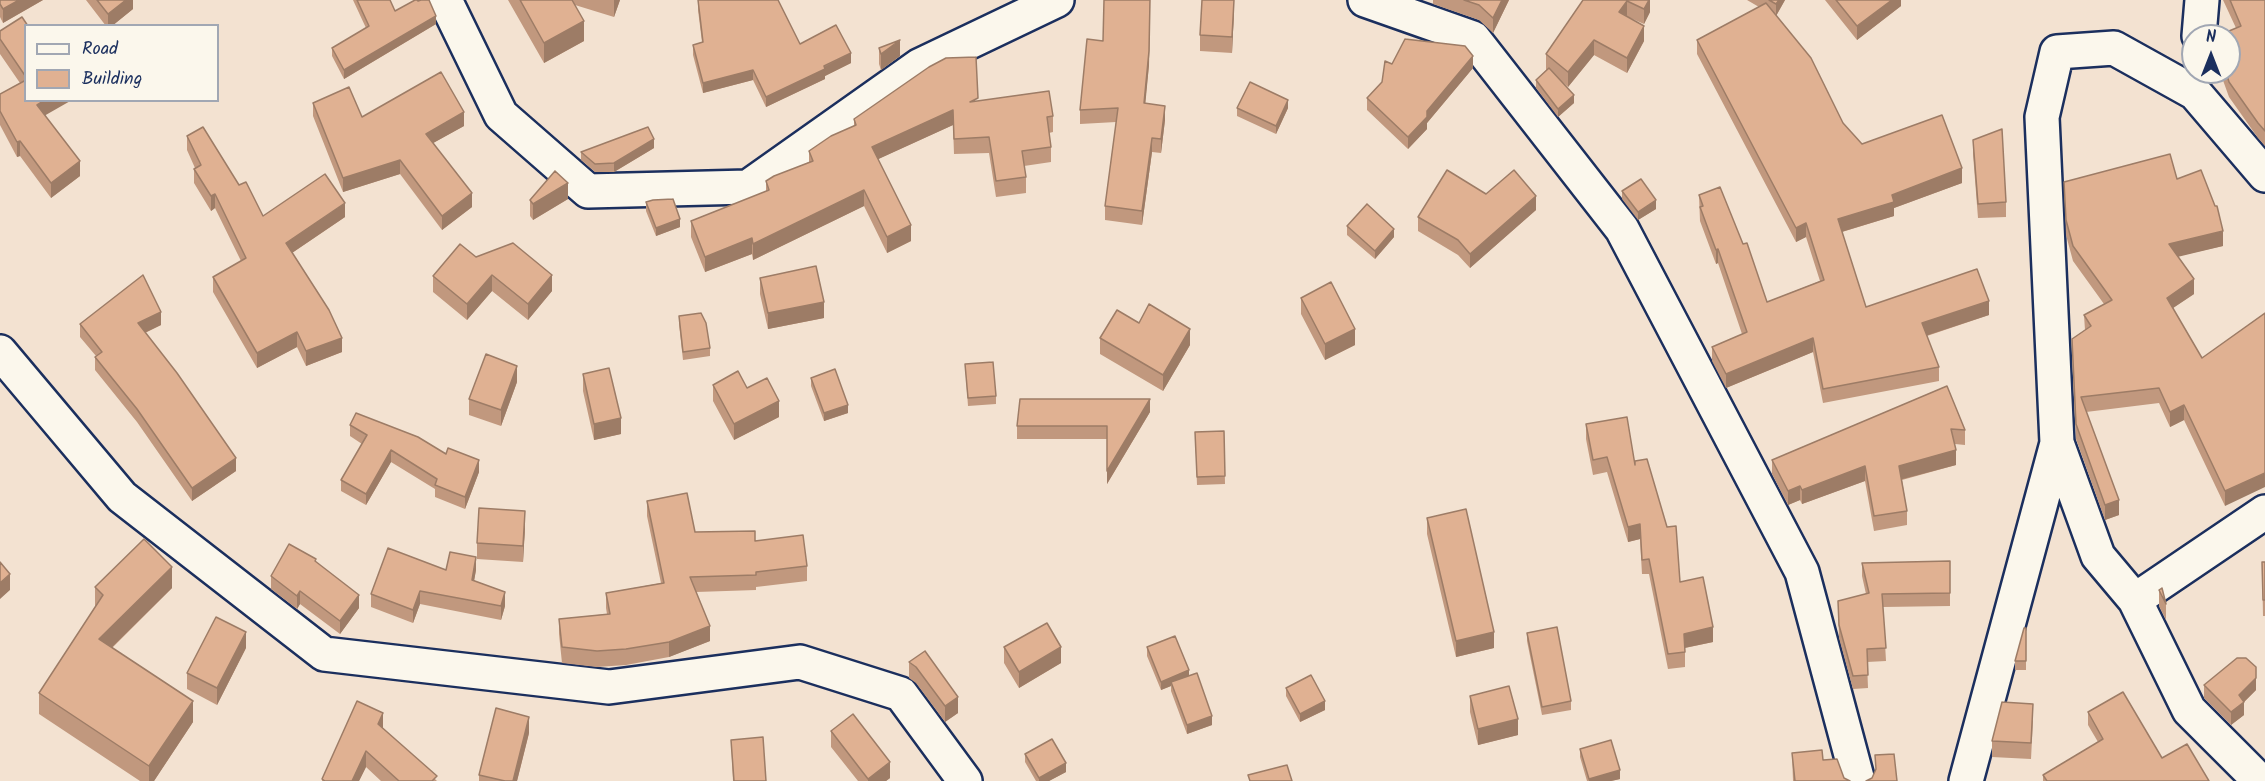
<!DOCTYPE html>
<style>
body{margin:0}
#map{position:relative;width:2265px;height:781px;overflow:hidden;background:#f3e2d1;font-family:Kalam,sans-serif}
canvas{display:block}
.legend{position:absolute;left:24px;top:24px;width:195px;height:78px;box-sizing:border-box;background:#fbf7ec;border:2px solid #a1a7b3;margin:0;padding:8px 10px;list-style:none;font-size:18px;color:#1b2f5e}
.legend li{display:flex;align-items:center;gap:12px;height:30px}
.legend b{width:30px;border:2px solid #a1a7b3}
.north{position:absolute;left:2181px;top:24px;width:60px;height:60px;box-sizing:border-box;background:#fbf7ec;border:2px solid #a1a7b3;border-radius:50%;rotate:0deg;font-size:16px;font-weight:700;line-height:24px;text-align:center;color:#1b2f5e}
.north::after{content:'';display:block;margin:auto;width:21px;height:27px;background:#1b2f5e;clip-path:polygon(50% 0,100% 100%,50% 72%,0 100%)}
</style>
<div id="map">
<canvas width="2265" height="781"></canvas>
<ul class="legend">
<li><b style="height:8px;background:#fbf7ec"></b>Road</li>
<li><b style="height:16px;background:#e0b192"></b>Building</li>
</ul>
<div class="north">N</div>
</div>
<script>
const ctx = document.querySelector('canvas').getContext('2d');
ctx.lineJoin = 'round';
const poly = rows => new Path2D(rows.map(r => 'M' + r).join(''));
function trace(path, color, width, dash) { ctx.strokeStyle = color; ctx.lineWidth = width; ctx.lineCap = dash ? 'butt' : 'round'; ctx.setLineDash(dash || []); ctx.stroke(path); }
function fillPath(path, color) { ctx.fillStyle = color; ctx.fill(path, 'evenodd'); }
const minor = poly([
 [445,0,501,115,588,191,748,187,919,66,1057,0],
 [1365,0,1473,38,1622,229,1802,572,1858,781],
 [2199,36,2202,0],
 [0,352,122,497,324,654,609,687,800,662,901,694,965,781],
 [2057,443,2098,556,2135,600,2189,710,2260,781],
 [2135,600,2265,512],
 [1966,781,2057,443,2042,117,2057,52,2114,48,2195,93,2265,175]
]);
trace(minor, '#1b2f5e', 38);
trace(minor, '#fbf7ec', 33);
fillPath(poly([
 [0,0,43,0,3,23,0,17],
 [86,0,133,0,133,9,112,26,106,26],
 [353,0,390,0,395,11,436,24,344,79,332,56,332,48,366,28],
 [508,0,620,0,614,17,575,5,584,41,544,63],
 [698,0,800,44,851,63,825,76,825,79,766,107,753,80,703,93,693,55,693,45,702,42,698,10],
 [1150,0,1149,65,1145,103,1165,120,1161,153,1152,152,1142,225,1105,220,1105,206,1116,122,1080,124,1080,110,1103,41],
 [1433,0,1509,0,1493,33,1479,20,1433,4],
 [1583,0,1650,0,1650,12,1644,24,1628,17,1644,41,1627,73,1594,55,1568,87,1561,81,1574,103,1558,117,1536,88,1536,80,1546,70,1546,54],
 [1747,0,1785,0,1776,16,1843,123,1862,144,1962,183,1894,208,1894,216,1842,232,1866,307,1989,315,1927,336,1939,367,1939,381,1823,403,1813,352,1726,388,1712,361,1712,347,1742,334,1718,263,1716,264,1700,221,1699,195,1743,244,1767,302,1820,281,1806,237,1796,242,1697,54,1697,40,1759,7],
 [1825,0,1901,0,1901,6,1857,40],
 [2223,0,2265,0,2265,146,2258,138,2229,97,2220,72,2229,72,2236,28],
 [1234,10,1232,53,1200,51,1200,35],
 [26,26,26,100,45,115,80,176,51,198,20,156,17,157,0,125,0,94,20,83,0,54,0,31],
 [879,48,900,56,881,70,879,64],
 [1392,64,1473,68,1427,123,1427,129,1408,149,1367,110,1367,98,1382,82],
 [978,101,1053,116,1053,132,1049,133,1051,147,1051,162,1024,166,1026,177,1026,193,996,197,989,153,954,154,953,125,878,159,911,241,887,253,864,206,753,260,752,254,705,272,691,237,691,221,766,192,766,181,809,162,809,151,854,126,854,119],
 [313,103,362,117,464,126,433,143,472,207,442,230,400,174,343,192,313,116],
 [1237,108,1288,108,1276,134,1237,116],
 [187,136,239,185,263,216,345,217,292,253,342,352,306,366,297,347,257,368,213,292,213,277,241,261,215,208,211,211,194,183,194,169,195,168,187,150],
 [1973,140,2006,202,2006,217,1978,218,1973,154],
 [654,148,614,172,595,172,581,160,581,152],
 [2177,179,2223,246,2178,256,2194,294,2173,308,2202,358,2265,313,2225,506,2184,420,2170,427,2159,403,2086,412,2119,515,2105,520,2076,439,2072,354,2072,339,2085,330,2084,315,2104,304,2073,261,2066,235,2064,182],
 [1622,191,1656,209,1638,220,1622,199],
 [1486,194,1536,210,1470,268,1458,255,1418,231,1418,217],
 [568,199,533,220,530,216,530,200],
 [646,202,680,227,656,236,646,211],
 [1347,226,1394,237,1375,259,1347,235],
 [476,257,552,291,528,320,492,291,467,320,433,292,433,276],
 [760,278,824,318,768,329,760,294],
 [1301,298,1355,345,1325,360,1301,314],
 [679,316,710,348,710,356,683,360,679,324],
 [1139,323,1190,345,1163,391,1100,354,1100,338],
 [80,324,161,325,145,333,236,471,192,501,137,422,95,370,95,357,96,356,80,337],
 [965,364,996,396,996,404,968,406],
 [583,374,621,434,594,440,583,391],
 [811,378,848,413,824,421,811,386],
 [517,382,501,426,469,415,469,399],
 [713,385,747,388,779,417,734,440,713,401],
 [1947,386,1965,430,1965,445,1955,444,1956,465,1902,480,1907,511,1907,525,1874,531,1865,481,1802,504,1800,500,1788,505,1772,474,1772,460],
 [1150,412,1107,484,1107,439,1017,439,1017,426],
 [1586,424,1635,465,1680,582,1713,642,1685,648,1685,667,1668,669,1649,574,1642,574,1640,539,1628,542,1607,472,1593,475,1586,439],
 [350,425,446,454,479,472,465,509,435,497,435,489,391,462,366,505,341,491,341,480,362,444,350,436],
 [1224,431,1225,484,1197,485,1195,432],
 [647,501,695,532,755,541,807,566,807,581,756,587,756,590,696,592,710,641,669,657,626,665,597,667,562,663,559,634,559,619,607,614,606,608,606,593,661,583,647,516],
 [1427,518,1494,648,1456,657,1427,534],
 [525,527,523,562,477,559,477,543],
 [1950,561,1950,606,1883,607,1886,661,1867,662,1868,688,1853,689,1839,638,1838,601,1866,594,1862,576,1862,563],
 [316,562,359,608,340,634,300,604,297,609,271,589,271,576],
 [2262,562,2265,562,2265,616,2263,616],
 [446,570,476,570,474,580,505,606,501,620,420,604,413,623,371,607,371,594],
 [95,587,172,588,112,648,193,722,154,781,140,781,39,714,39,693,95,607],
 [2159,590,2166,604,2166,620,2159,606],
 [2026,628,2026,670,2015,670,2015,661],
 [1527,633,1571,701,1571,710,1542,715,1527,641],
 [1004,647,1061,663,1019,688,1004,663],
 [1147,647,1189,676,1212,725,1187,734,1171,691,1171,686,1161,690,1147,656],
 [246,648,217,705,187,689,187,673],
 [909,662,958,697,958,713,945,722,916,683,909,678],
 [2204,685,2256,690,2244,702,2244,715,2231,725,2204,698],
 [1286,688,1325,710,1300,722,1286,696],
 [1470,696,1518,735,1478,745,1470,712],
 [2088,712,2162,758,2209,781,2043,781,2043,775,2098,742,2088,725],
 [2033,720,2031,759,1992,757,1992,741],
 [383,728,437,781,381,781,366,767,359,781,322,781,322,779],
 [831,731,890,778,886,781,858,781,831,747],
 [529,733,517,781,479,781,479,775],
 [731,740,766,781,733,781],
 [1580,749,1620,779,1611,781,1587,781,1580,757],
 [1792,753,1823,760,1844,778,1850,781,1793,781],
 [1025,754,1066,772,1049,781,1036,781,1025,762]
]), '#c1987e');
fillPath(poly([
 [19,0,43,0,3,23,3,9],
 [126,0,133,0,133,9,112,26,108,26,108,14],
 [614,0,620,0,614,17],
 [1150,0,1149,65,1144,118,1144,103],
 [1234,0,1234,10,1232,53,1232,37],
 [1502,0,1509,0,1493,33,1493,18],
 [1649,0,1650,0,1650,12,1644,24,1644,9],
 [1779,0,1785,0,1776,16,1776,4],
 [1892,0,1901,0,1901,6,1857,40,1857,26],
 [1627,1,1627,16,1619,12],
 [436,16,436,24,344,79,344,70],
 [584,21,584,41,544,63,544,43],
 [1644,26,1644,41,1627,73,1627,58],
 [900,40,900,56,881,70,881,54],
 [1594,40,1594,55,1568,87,1568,72],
 [851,53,851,63,825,76,825,79,766,107,766,97],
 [1473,56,1473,68,1427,123,1427,129,1408,149,1408,137,1427,111],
 [753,70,753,80,703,93,703,83],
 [1574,95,1574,103,1558,117,1558,109],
 [45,100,72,100,37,120,37,105],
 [1288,100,1288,108,1276,134,1276,126],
 [1165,106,1165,120,1161,153,1161,139],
 [953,110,953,125,872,162,872,147],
 [464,112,464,126,426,147,426,134],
 [1152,138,1152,152,1142,225,1142,211],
 [654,139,654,148,614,172,614,163],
 [20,141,20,156,17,157,17,142],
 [400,160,400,174,343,192,343,178],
 [80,161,80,176,51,198,51,183],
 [1962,168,1962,183,1894,208,1894,216,1838,233,1838,219,1892,195],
 [568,183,568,199,533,220,533,204],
 [864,190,864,206,753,260,753,244],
 [472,193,472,207,442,230,442,216],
 [215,194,215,208,211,211,211,196],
 [1536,196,1536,210,1470,268,1470,254],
 [1656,200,1656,209,1638,220,1638,212],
 [345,203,345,217,286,257,286,243],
 [680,219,680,227,656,236,656,228],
 [1806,223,1806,237,1796,242,1796,228],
 [911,225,911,241,887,253,887,237],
 [1394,229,1394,237,1375,259,1375,251],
 [2223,231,2223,246,2169,259,2169,244],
 [752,238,752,254,705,272,705,257],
 [1718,249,1718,263,1716,264,1716,250],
 [492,275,492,291,467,320,467,304],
 [552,275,552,291,528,320,528,304],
 [2194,279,2194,294,2167,312,2167,298],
 [1989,301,1989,315,1922,337,1922,323],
 [824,302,824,318,768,329,768,313],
 [161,312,161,325,138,336,138,323],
 [1190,329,1190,345,1163,391,1163,375],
 [1355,329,1355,345,1325,360,1325,344],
 [297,332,297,347,257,368,257,353],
 [342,338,342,352,306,366,306,351],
 [1813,338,1813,352,1726,388,1726,374],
 [517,366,517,382,501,426,501,410],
 [1150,399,1150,412,1107,484,1107,471],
 [779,401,779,417,734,440,734,424],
 [848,405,848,413,824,421,824,413],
 [2184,405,2184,420,2170,427,2170,412],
 [621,418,621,434,594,440,594,424],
 [391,450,391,462,366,505,366,494],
 [1956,450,1956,465,1899,480,1899,466],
 [236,458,236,471,192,501,192,488],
 [479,460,479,472,465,509,465,497],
 [1865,466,1865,481,1802,504,1802,490],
 [2265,473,2265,487,2225,506,2225,491],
 [1800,486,1800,500,1788,505,1788,491],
 [2119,500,2119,515,2105,520,2105,505],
 [525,511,525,527,523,562,523,546],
 [1640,524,1640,539,1628,542,1628,527],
 [476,557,476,570,472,593,472,580],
 [172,567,172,588,99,660,99,639],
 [10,574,10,590,0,599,0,583],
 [300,591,300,604,297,609,297,596],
 [420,591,420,604,413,623,413,610],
 [505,592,505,606,501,620,501,606],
 [359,595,359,608,340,634,340,621],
 [710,626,710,641,669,657,669,642],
 [1713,627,1713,642,1684,648,1684,634],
 [246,632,246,648,217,705,217,688],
 [1494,632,1494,648,1456,657,1456,641],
 [1061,647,1061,663,1019,688,1019,672],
 [1189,670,1189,678,1171,682,1171,686,1161,690,1161,682],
 [2256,678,2256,690,2244,702,2244,715,2231,725,2231,712,2239,695],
 [958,697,958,713,945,722,945,706],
 [193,701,193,722,154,781,149,781,149,766],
 [1325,701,1325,710,1300,722,1300,714],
 [383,713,383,729,378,724],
 [1212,716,1212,725,1187,734,1187,725],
 [529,717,529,733,517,781,513,781],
 [1518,719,1518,735,1478,745,1478,729],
 [366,751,366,767,359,781,352,781],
 [890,762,890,778,886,781,868,781,868,779],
 [1066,763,1066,772,1049,781,1039,781,1039,778],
 [1620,770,1620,779,1611,781,1589,781,1589,779]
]), '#9d7c66');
const building = poly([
 [0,0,19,0,3,9,0,4,0,0],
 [97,0,126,0,108,14,97,0],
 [357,0,390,0,395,11,415,0,417,0,418,1,421,0,429,0,436,16,344,70,332,48,369,26,357,0],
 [520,0,572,0,584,21,544,43,520,0],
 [698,0,778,0,800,44,836,25,851,53,824,66,825,69,766,97,753,70,703,83,693,45,703,42,698,0],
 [1104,0,1150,0,1149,51,1144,103,1165,106,1161,139,1152,138,1142,211,1105,206,1118,108,1080,110,1087,39,1103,41,1104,0],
 [1202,0,1234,0,1232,37,1200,35,1202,0],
 [1464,0,1502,0,1493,18,1479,5,1464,0],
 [1583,0,1649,0,1644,9,1627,1,1619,12,1644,26,1627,58,1594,40,1568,72,1546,54,1583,0],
 [1769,0,1779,0,1776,4,1769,0],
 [1836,0,1892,0,1857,26,1836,0],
 [2230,0,2265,0,2265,131,2258,123,2229,82,2226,72,2229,72,2229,36,2217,36,2241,26,2230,0],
 [1766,3,1811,58,1843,123,1862,144,1942,115,1962,168,1892,195,1894,202,1838,219,1866,307,1977,269,1989,301,1922,323,1939,367,1823,389,1813,338,1726,374,1712,347,1747,332,1718,249,1716,250,1700,207,1703,206,1699,195,1720,187,1743,244,1747,243,1767,302,1824,280,1806,223,1796,228,1697,40,1766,3],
 [22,17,28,26,26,26,26,77,0,39,0,31,22,17],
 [1405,39,1465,46,1473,56,1427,111,1427,117,1408,137,1367,98,1382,82,1385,61,1392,64,1405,39],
 [900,40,881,54,879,48,900,40],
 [976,57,978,98,970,102,1049,91,1053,116,1047,117,1051,147,1022,151,1026,177,996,181,989,137,954,139,953,110,872,147,911,225,887,237,864,190,753,244,752,238,705,257,691,221,769,190,766,181,774,176,813,161,809,151,831,136,856,125,854,119,929,67,946,58,976,57],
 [1549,68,1574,95,1558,109,1536,80,1549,68],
 [441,72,464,112,426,134,472,193,442,216,400,160,343,178,313,103,349,87,362,117,441,72],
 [26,80,26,100,45,100,37,105,80,161,51,183,20,141,17,142,0,111,0,94,26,80],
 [1250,82,1288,100,1276,126,1237,108,1250,82],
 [203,127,239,185,246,182,263,216,325,174,345,203,286,243,329,310,342,338,306,351,297,332,257,353,213,277,246,258,215,194,211,196,194,169,201,165,187,136,203,127],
 [648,127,654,139,614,163,595,164,581,152,648,127],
 [2002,129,2006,202,1978,204,1973,140,2002,129],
 [2170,154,2177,179,2201,170,2215,206,2217,206,2223,231,2169,244,2194,279,2167,298,2202,358,2265,313,2265,473,2225,491,2184,405,2170,412,2159,388,2081,397,2119,500,2105,505,2076,424,2072,339,2091,326,2084,315,2112,300,2073,246,2066,220,2064,182,2170,154],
 [1447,170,1486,194,1514,170,1536,196,1470,254,1458,240,1418,217,1447,170],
 [555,171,568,183,533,204,530,200,555,171],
 [1641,179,1656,200,1638,212,1622,191,1641,179],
 [673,199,680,219,656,228,646,202,653,200,673,199],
 [1367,204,1394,229,1375,251,1347,226,1367,204],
 [513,243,552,275,528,304,492,275,467,304,433,276,460,244,476,257,513,243],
 [816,266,824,302,768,313,760,278,816,266],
 [143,275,161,312,138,323,177,373,236,458,192,488,137,409,95,357,102,352,80,324,143,275],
 [1331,282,1355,329,1325,344,1301,298,1331,282],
 [1149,304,1190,329,1163,375,1100,338,1117,310,1139,323,1149,304],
 [701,313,706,323,710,348,683,352,679,316,701,313],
 [486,354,517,366,501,410,469,399,486,354],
 [993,362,996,396,968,398,965,364,993,362],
 [609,368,621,418,594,424,583,374,609,368],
 [835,369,848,405,824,413,811,378,835,369],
 [738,371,747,388,767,378,779,401,734,424,713,385,738,371],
 [1947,386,1965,430,1951,429,1956,450,1899,466,1907,511,1874,516,1865,466,1802,490,1800,486,1788,491,1772,460,1947,386],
 [1020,399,1150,399,1107,471,1107,426,1017,426,1020,399],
 [356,413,418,437,446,454,448,448,479,460,465,497,435,485,437,479,391,450,366,494,341,480,367,435,350,425,356,413],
 [1627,417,1635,465,1635,461,1647,459,1667,527,1676,526,1680,582,1703,577,1713,627,1684,634,1685,652,1668,654,1649,559,1642,560,1640,524,1628,527,1607,457,1593,460,1586,424,1627,417],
 [1224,431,1225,476,1197,477,1195,432,1224,431],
 [687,493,695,532,755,531,755,541,803,535,807,566,756,572,756,575,690,577,710,626,669,642,626,649,597,651,562,647,559,619,610,614,606,593,664,583,647,501,687,493],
 [479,508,525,511,523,546,477,543,479,508],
 [1466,509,1494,632,1456,641,1427,518,1466,509],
 [144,539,172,567,99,639,193,701,149,766,39,693,103,595,95,587,144,539],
 [289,544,316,559,315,561,359,595,340,621,300,591,297,596,271,576,289,544],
 [388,548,446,570,450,552,476,557,472,580,505,592,501,606,420,591,413,610,371,594,388,548],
 [1950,561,1950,593,1882,594,1886,648,1867,649,1868,675,1853,676,1839,625,1838,601,1869,593,1862,563,1950,561],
 [0,562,10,574,0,583,0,562],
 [2262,562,2265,562,2265,600,2263,600,2262,562],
 [2162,588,2166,604,2159,590,2162,588],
 [216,617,246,632,217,688,187,673,216,617],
 [1047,623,1061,647,1019,672,1004,647,1047,623],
 [1557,627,1571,701,1542,707,1527,633,1557,627],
 [2024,628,2026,628,2026,661,2015,661,2024,628],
 [1175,636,1189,670,1161,682,1147,647,1175,636],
 [925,651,958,697,945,706,916,667,909,662,925,651],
 [2237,658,2246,658,2256,667,2256,678,2239,695,2244,702,2231,712,2204,685,2237,658],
 [1197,673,1212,716,1187,725,1171,682,1197,673],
 [1311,675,1325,701,1300,714,1286,688,1311,675],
 [1509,686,1518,719,1478,729,1470,696,1509,686],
 [2123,692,2162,758,2187,744,2209,781,2047,781,2043,775,2103,739,2088,712,2123,692],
 [357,701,383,713,378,724,437,776,432,781,399,781,366,751,352,781,325,781,322,779,357,701],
 [2002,702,2033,704,2031,743,1992,741,2002,702],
 [496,708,529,717,513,781,505,781,479,775,496,708],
 [853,714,890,762,868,779,831,731,853,714],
 [763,737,766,781,734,781,731,740,763,737],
 [1052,739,1066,763,1039,778,1025,754,1052,739],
 [1611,740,1620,770,1589,779,1580,749,1611,740],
 [1822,750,1823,760,1837,759,1844,778,1850,781,1795,781,1792,753,1822,750],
 [1894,754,1897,781,1866,781,1872,778,1876,769,1875,755,1894,754],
 [1287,765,1292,781,1250,781,1248,775,1287,765]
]);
fillPath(building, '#e0b192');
trace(building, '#9d7c66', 1.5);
</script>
